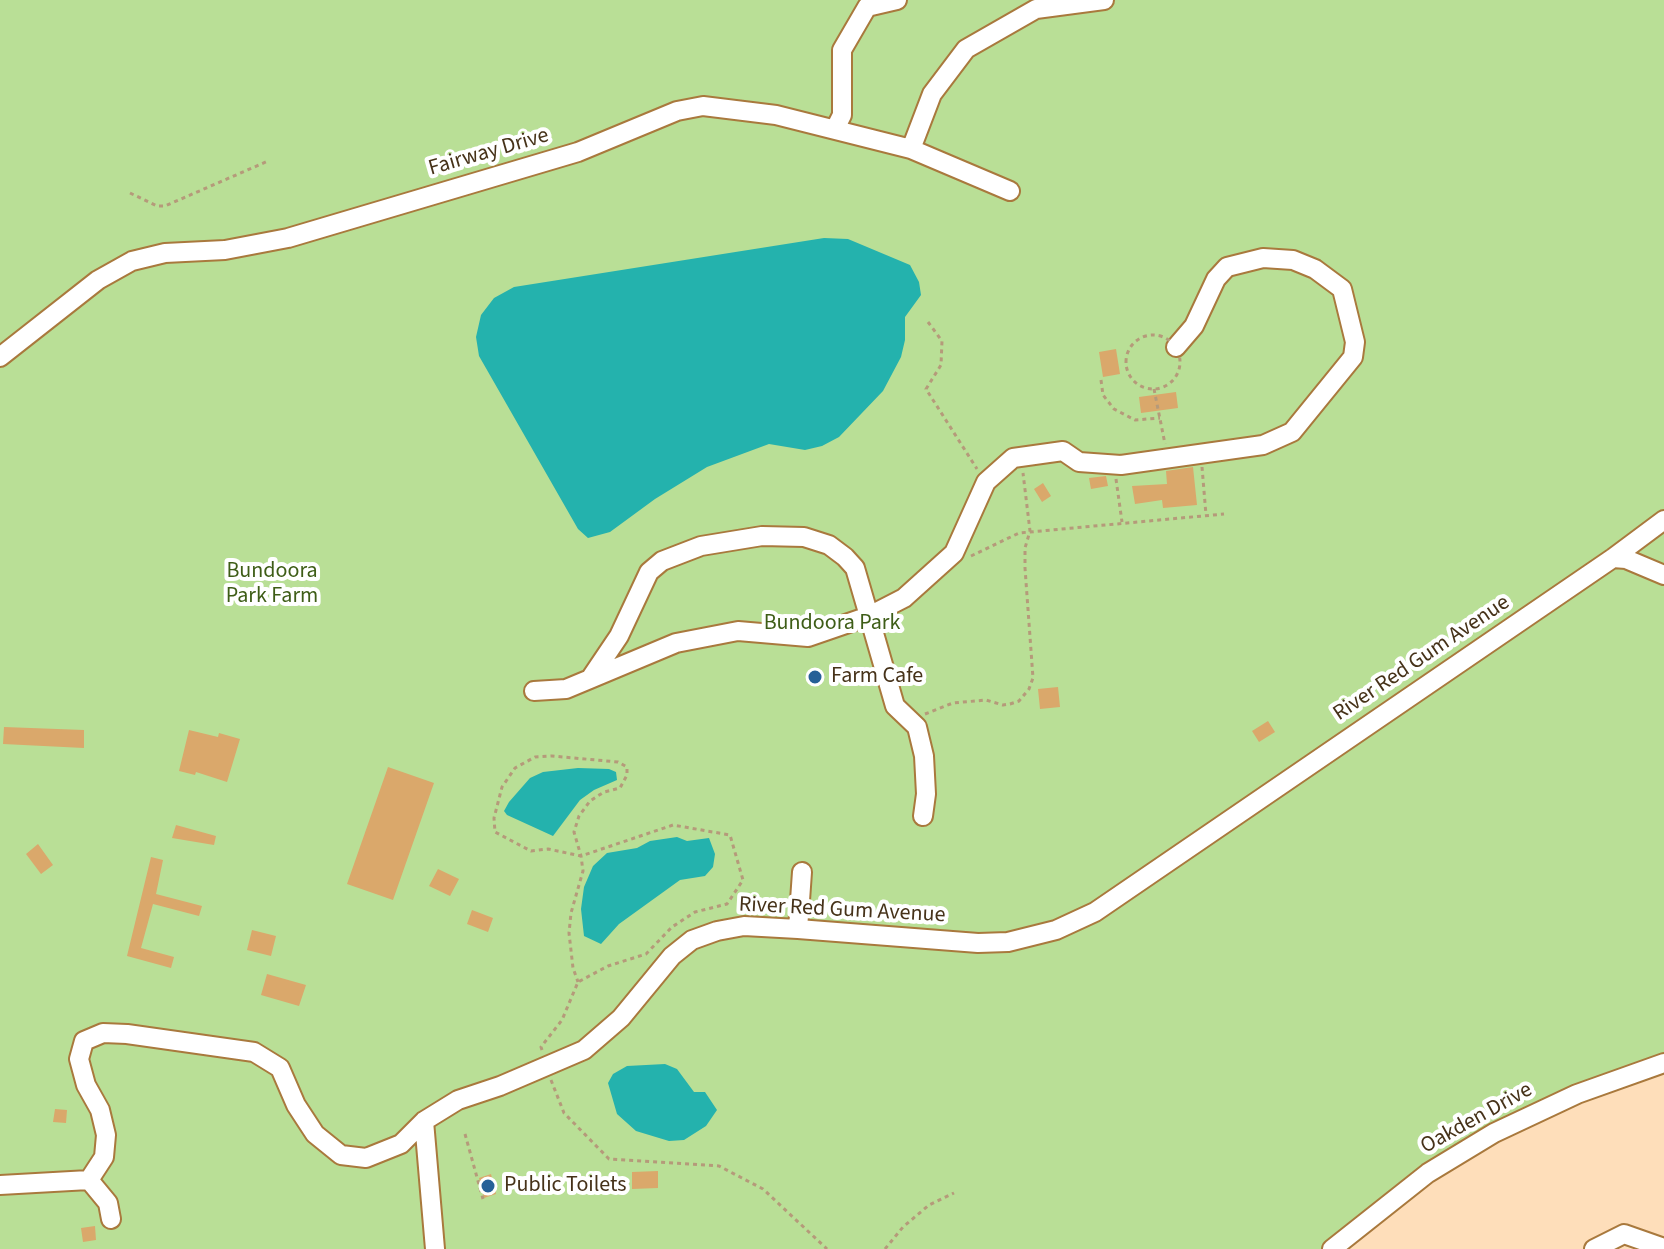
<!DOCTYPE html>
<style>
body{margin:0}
canvas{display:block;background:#fedeba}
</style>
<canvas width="1664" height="1249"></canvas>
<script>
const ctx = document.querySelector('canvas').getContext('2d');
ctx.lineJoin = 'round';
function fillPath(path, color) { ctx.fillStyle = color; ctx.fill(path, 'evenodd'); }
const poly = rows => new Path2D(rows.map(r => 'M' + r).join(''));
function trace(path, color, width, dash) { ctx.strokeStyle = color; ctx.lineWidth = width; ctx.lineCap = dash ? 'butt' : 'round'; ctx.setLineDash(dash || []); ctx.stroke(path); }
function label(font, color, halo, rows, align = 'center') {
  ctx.font = font + ' "Source Sans 3",sans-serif'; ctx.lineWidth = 8; ctx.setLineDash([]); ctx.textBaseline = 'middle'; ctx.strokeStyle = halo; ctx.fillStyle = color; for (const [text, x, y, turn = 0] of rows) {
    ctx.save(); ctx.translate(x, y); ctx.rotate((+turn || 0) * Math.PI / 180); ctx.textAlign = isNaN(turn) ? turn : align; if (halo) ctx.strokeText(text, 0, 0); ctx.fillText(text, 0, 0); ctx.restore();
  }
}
fillPath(poly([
 [0,0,1664,0,1664,1056,1629,1066,1359,1217,1323,1249,0,1249]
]), '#b9df96');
fillPath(poly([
 [824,238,848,239,910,265,919,282,921,295,905,317,905,340,901,357,883,391,839,437,822,446,805,450,769,444,707,467,655,499,610,532,588,538,578,529,479,356,476,337,481,315,494,298,514,287],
 [578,768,609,769,616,772,617,780,594,790,580,800,553,836,507,815,504,811,509,802,530,778,543,772],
 [677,837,687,841,709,838,715,854,713,867,705,876,680,880,619,924,601,944,584,936,581,909,584,887,593,866,607,853,637,848,650,841],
 [665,1064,677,1069,694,1092,705,1092,717,1110,706,1126,684,1140,669,1141,636,1131,617,1114,608,1083,613,1074,627,1066]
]), '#24b2ad');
fillPath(poly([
 [1116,349,1120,374,1103,377,1099,352],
 [1176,392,1178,408,1141,413,1139,397],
 [1193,467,1197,505,1163,508,1162,500,1135,504,1132,486,1167,484,1166,471],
 [1106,476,1108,486,1091,489,1089,478],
 [1043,483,1051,496,1042,502,1034,489],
 [1058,687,1060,707,1040,709,1038,689],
 [1268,721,1275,732,1259,742,1252,731],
 [4,727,84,730,84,748,3,744],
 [189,730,218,737,219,733,240,739,227,782,196,772,195,775,179,771],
 [388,767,434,783,393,900,347,884],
 [176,825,216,836,214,845,172,838],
 [38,844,53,865,41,874,26,854],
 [151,857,163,860,156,894,202,906,199,916,153,904,141,948,174,957,171,968,127,956],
 [438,869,459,879,450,896,429,886],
 [472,910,493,918,488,932,467,924],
 [252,930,276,936,271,956,247,950],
 [267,974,306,985,299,1006,261,995],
 [55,1109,67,1110,66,1123,53,1122],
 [658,1171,658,1188,632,1189,632,1172],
 [491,1174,496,1194,484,1198,479,1178],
 [95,1226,96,1240,83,1242,81,1228]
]), '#daa86b');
const minor = poly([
 [835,129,842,115,842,50,867,7,897,0],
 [911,149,932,94,966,49,1036,9,1104,0],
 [0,357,98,280,132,261,165,253,225,250,288,238,578,152,677,111,703,106,776,115,911,149,1010,191],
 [1613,558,1626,559,1664,575],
 [534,691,566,689,590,679,676,643,738,631,808,637,869,616,855,568,845,557,829,545,804,537,762,536,701,546,662,561,649,572,619,636,590,679],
 [923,816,926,794,924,756,917,727,895,706,869,616,904,598,954,553,986,482,1013,458,1063,451,1079,462,1121,465,1263,445,1292,432,1353,357,1355,342,1342,289,1315,269,1293,260,1263,258,1227,267,1216,279,1194,326,1176,347],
 [798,929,802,872],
 [424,1121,435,1249],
 [89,1180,104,1157,106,1135,100,1110,86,1085,79,1059,84,1041,103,1033,127,1034,254,1052,280,1068,296,1105,315,1134,341,1155,366,1158,401,1144,424,1121,458,1100,500,1086,584,1050,621,1018,672,956,692,940,717,931,744,926,798,929,978,943,1008,942,1056,930,1095,912,1613,558,1664,520],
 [89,1180,108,1203,111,1219],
 [0,1185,89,1180],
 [1332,1249,1428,1173,1494,1133,1577,1094,1664,1063],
 [1594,1249,1624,1234,1664,1248]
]);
trace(minor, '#a9793d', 22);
trace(poly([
 [130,193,157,206,165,206,268,161],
 [928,322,942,341,941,365,926,389,977,469],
 '1126 362a27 27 0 1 1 54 0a27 27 0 1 1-54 0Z',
 [1101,380,1103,395,1114,409,1135,420,1160,418],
 [1154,389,1165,444],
 [1202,467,1206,515],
 [1116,479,1122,522],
 [971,556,1019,533,1224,514],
 [925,714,953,703,986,700,1003,705,1010,704,1019,701,1029,689,1033,678,1025,568,1025,548,1030,531,1023,473],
 [542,1050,541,1047,562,1020,578,982,608,966,646,954,672,927,695,912,727,904,743,880,730,835,673,825,581,856,548,849,531,851,495,832,494,818,502,787,515,768,535,757,552,756,618,762,627,767,627,775,620,788,604,792,590,801,579,816,574,832,581,856,583,871,571,913,569,933,573,968,578,982],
 [551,1080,564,1113,609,1159,719,1166,763,1189,827,1249],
 [465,1134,483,1199],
 [885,1249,903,1227,929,1205,954,1193]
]), '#b59a7a', 3, [4, 4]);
trace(minor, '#fff', 18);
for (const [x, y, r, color] of [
 [815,677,8,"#266097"],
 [488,1186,8,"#266097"]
]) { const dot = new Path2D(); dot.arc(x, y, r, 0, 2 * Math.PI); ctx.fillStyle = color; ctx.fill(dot); trace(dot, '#fff', 3); }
label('22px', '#463219', '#fff', [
 ["Fairway Drive",489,153,-16],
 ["River Red Gum Avenue",1422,659,-34],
 ["River Red Gum Avenue",842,911,3],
 ["Oakden Drive",1477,1119,-29]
]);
label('22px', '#3e5d17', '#fff', [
 ["Bundoora",272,572],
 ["Park Farm",272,597],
 ["Bundoora Park",832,624]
]);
label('22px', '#463219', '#fff', [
 ["Farm Cafe",831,677],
 ["Public Toilets",504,1186]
], 'left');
</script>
